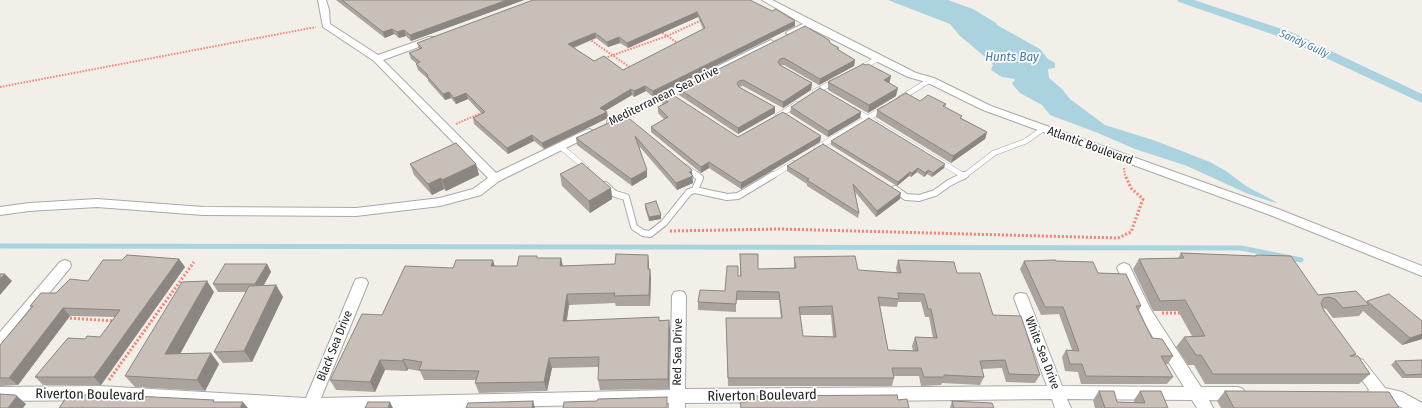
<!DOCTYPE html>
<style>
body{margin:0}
canvas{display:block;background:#f2efe9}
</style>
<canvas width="1422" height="408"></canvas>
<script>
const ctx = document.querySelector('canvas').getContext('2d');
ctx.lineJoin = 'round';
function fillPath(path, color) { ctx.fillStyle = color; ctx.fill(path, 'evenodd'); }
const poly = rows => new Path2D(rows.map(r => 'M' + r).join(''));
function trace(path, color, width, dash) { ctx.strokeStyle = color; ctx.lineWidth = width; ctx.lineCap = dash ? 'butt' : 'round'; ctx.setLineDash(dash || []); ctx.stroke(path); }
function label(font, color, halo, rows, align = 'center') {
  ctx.font = font + ' "Fira Sans Condensed",sans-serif'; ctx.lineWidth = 3.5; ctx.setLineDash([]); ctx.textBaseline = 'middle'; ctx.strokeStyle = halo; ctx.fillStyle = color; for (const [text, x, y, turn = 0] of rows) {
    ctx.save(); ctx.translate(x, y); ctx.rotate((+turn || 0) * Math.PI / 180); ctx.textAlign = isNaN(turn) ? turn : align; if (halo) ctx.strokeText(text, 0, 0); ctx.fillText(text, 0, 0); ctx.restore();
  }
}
fillPath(poly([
 [888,0,948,0,973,9,996,23,997,25,1040,49,1048,59,1055,63,1055,68,1048,69,1049,78,1062,89,1070,99,1105,125,1156,141,1210,162,1226,171,1246,186,1278,203,1272,202,1246,193,1187,166,1135,149,1098,133,1050,115,1042,105,1020,93,1013,85,1012,83,1015,80,1014,79,1002,77,991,70,993,65,991,62,959,35,950,24]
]), '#aad3df');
trace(poly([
 [0,246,1241,248,1301,260]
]), '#aad3df', 5);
fillPath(poly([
 [1177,0,1194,0,1291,32,1422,94,1422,103,1283,38,1179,2,1177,0]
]), '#aad3df');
const laneFar1 = poly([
 [863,67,879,58],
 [815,92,835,81],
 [901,98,930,80],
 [854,110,964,176],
 [778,116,797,104],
 [561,147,586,168],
 [817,148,883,109],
 [686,167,698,176],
 [772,176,794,163],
 [964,176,994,153,1026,141,1043,129]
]);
const lane = poly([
 [962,175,964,176],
 [605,185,615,194,626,197,634,227,643,233,650,234,664,223,689,192,695,190,727,197,738,196,773,175],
 [895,189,906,197,919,198,935,193,949,183,965,175],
 [695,190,700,178,696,175]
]);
const street = poly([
 [318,0,326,0,329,10,330,24,378,55,429,37,435,37,437,39,435,41,383,60,496,173,586,130,590,129,595,132,594,134,499,181,481,195,440,206,356,216,203,215,97,207,29,211,0,215,0,207,29,203,97,199,203,207,356,208,440,198,473,189,488,178,374,61,323,27,318,0],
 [762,0,772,0,916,73,934,78,991,106,1278,209,1422,266,1422,276,1270,215,983,110,926,82,908,77,810,28,794,35,788,35,786,33,788,31,803,24,762,0],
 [771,40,776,43,774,45,616,124,608,124,607,122,608,120,771,40],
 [65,260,70,262,71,265,70,268,5,346,0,348,0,332,60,262,65,260],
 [1124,263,1129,265,1151,310,1201,387,1238,387,1243,389,1246,394,1243,399,1238,401,1209,400,1213,408,1197,408,1192,400,1067,399,1071,408,1055,408,1052,399,685,403,685,408,669,408,669,403,460,408,246,408,100,400,0,401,0,387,100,386,306,398,354,283,356,279,361,278,366,279,368,283,321,398,670,390,672,296,674,292,679,291,684,292,686,296,685,389,1047,386,1014,298,1016,294,1021,293,1026,294,1028,298,1062,386,1184,387,1138,313,1117,268,1119,265,1124,263],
 [1358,358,1363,360,1385,388,1402,392,1422,403,1422,408,1403,408,1394,403,1370,398,1367,393,1369,390,1351,364,1353,360,1358,358]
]);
trace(laneFar1, '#a9a9a9', 6);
trace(lane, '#a9a9a9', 8);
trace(street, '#a9a9a9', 2);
trace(poly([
 [660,31,679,44],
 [589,39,631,68],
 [602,59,667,36,702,20],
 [0,87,316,27],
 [456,124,483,112],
 [1124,168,1125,176]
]), '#fa8072', 2, [1.5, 1.5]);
trace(poly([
 [670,231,780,229,1118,238,1131,232,1143,199,1131,188,1125,175],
 [1162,313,1183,313],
 [66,318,115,321],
 [109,380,194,262]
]), '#fa8072', 3, [2, 2]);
trace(laneFar1, '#fff', 5);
trace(lane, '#fff', 6);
fillPath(street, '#fff');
fillPath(poly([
 [336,0,524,0,411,41,406,36,399,38,394,34,385,38],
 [750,0,795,26,653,97,646,91,634,97,632,95,605,111,607,112,608,118,544,149,534,141,508,154,474,124,473,118,482,114,468,99,456,104,451,98,445,100,428,81,428,79,418,70,416,64,417,64,411,59,409,53,419,49,417,43],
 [698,17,703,29,623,70,594,61,574,48,596,38,608,47,620,43,628,48],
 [830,43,839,50,855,60,854,66,819,85,784,65,780,65,812,83,811,90,783,108,743,86,739,87,775,107,775,113,738,134,679,95,679,89],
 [866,65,891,76,889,83,896,96,868,113,828,90,828,82],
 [662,97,738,137,821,136,820,142,741,189,709,168,701,173,651,132,651,127,664,119,658,113,658,107,663,104,662,103],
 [920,101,946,104,945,108,962,116,961,118,987,132,985,139,951,163,876,117,877,110],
 [791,107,861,112,860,118,828,137,790,113],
 [619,118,692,176,693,183,677,190,639,146,647,177,632,186,577,145,576,138],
 [831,141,944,168,932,177,927,174,924,177,917,172,911,177,909,176,897,186,831,145],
 [823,144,900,199,876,217,855,192,859,213,858,218,807,186,807,184,787,171,787,166],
 [410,164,476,164,479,175,446,191,444,189,432,195,414,175],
 [560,174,611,188,612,199,590,213,562,186],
 [645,204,661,215,661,219,649,221,645,208],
 [1181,253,1255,256,1256,255,1318,295,1366,302,1367,301,1422,339,1402,345,1363,311,1359,316,1333,318,1326,309,1323,308,1355,356,1370,374,1359,384,1205,384,1194,365,1188,365,1176,347,1184,337,1192,336,1178,311,1153,311,1133,269,1139,259,1178,258],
 [740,254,758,269,794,268,794,257,858,270,897,273,896,268,898,260,957,273,993,315,1040,375,1035,383,1006,382,1002,368,982,369,984,377,980,385,942,383,941,385,921,386,919,376,894,376,894,378,892,386,728,386,726,318,781,318,779,300,736,300,736,312,698,310,698,302,725,291,738,276,740,276],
 [898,302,921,302,925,317,929,317,933,338,915,337,912,346,913,351,888,350,880,306,897,307],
 [800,315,831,315,833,337,803,336],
 [648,255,649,269,650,269,651,279,650,306,616,306,615,303,569,305,567,320,669,320,670,331,669,389,600,390,598,380,599,367,552,368,547,391,479,393,475,383,476,380,424,380,420,371,408,369,407,371,385,370,375,392,336,390,330,380,382,315,453,268,517,266,538,258,561,258,563,266,615,264],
 [179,259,185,267,101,385,43,385,35,377,85,339,100,337,115,317,70,316,18,385,0,386,0,345,31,307,30,306,56,293,88,281],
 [1024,261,1056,261,1098,273,1141,306,1139,310,1152,338,1173,356,1168,364,1165,364,1173,377,1167,384,1081,384,1078,372,1065,371,1062,357,1066,350,1072,350,1059,314,1041,315,1020,269],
 [267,264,271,272,263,286,276,285,283,297,252,362,223,363,214,352,246,292,218,292,213,284],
 [214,292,180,354,219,364,205,391,135,387,125,376],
 [1422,360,1422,378,1402,378,1391,365,1395,361],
 [1099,391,1117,402,1134,403,1134,400,1140,391,1168,408,1095,408,1093,400],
 [1225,391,1399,408,1221,408,1217,401],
 [952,401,994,408,950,408]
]), '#aba49e');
fillPath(poly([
 [507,0,524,0,411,41,410,35],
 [697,12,698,17,628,48,627,43],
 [795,21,795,26,653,97,653,91],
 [392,29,394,34,385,38,383,32],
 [404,30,406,36,399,38,397,32],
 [595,33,596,38,569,49,568,44],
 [619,37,620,43,608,47,607,42],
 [855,60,854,66,819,85,820,79],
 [891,76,889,84,884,80],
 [812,83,811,90,783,108,783,102],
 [645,86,646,91,634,97,634,91],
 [898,88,896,96,868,113,869,105],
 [631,89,632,95,600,114,600,108],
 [449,92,451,98,445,100,443,94],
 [466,93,468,99,456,104,454,98],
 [775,107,775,113,738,134,738,128],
 [607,112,608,118,544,149,542,143],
 [861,112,860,118,828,137,828,131],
 [987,132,985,139,951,163,953,156],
 [532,135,534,141,508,154,507,148],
 [821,136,820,142,741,189,741,183],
 [709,162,709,168,701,173,701,167],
 [476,164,479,175,446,191,442,180],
 [945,164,944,168,932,177,933,173],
 [918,168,917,172,911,177,912,173],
 [647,170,647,177,632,186,631,179],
 [928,170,927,174,924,177,925,173],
 [692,171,693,183,677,190,676,183],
 [910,172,909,176,897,186,898,182],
 [441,178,444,189,432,195,428,184],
 [611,188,612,199,590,213,589,201],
 [901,193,900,199,876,217,877,211],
 [661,215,661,219,649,221,649,217],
 [648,255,649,266,649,279,648,269],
 [561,258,563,268,560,266],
 [179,259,185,267,101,385,94,377],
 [493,260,496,270,491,266],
 [267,264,271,272,260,292,255,284],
 [650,269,651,279,650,306,649,295],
 [5,274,12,281,0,295,0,279],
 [207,281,214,292,174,365,165,354],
 [276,285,283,297,252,362,244,351],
 [567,294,569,305,565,331,563,321],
 [63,308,70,316,18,385,9,378],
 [669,320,670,331,669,389,668,379],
 [1422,334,1422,339,1402,345,1410,338],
 [211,353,219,364,205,391,197,380],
 [549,358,552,368,547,391,544,382],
 [403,359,408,369,407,371,403,361],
 [380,360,385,370,375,392,370,382],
 [17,396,26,404,23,408,8,408],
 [533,401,535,408,532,408],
 [243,402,248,408,240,408],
 [390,402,393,408,388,408]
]), '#8b8681');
const building = poly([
 [342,0,507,0,410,35,404,30,397,32,392,29,383,32,342,0],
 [533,0,750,0,772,11,776,9,795,21,653,91,645,86,634,91,631,89,600,108,607,112,542,143,532,135,507,148,473,118,485,112,466,93,454,98,449,92,443,94,427,76,428,75,416,64,420,62,409,53,422,48,417,43,533,0],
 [697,12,705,28,623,70,604,56,594,61,568,44,595,33,607,42,619,37,627,43,697,12],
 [805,26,829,40,830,43,839,48,837,49,855,60,820,79,784,58,780,59,778,62,780,65,812,83,783,102,743,80,739,81,737,83,739,87,775,107,738,128,679,89,805,26],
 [863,64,866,65,868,64,891,76,884,80,898,88,869,105,828,82,863,64],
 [820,88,861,112,828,131,791,107,820,88],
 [670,93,738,137,783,112,821,136,741,183,709,162,701,167,651,127,668,117,658,107,668,102,662,97,670,93],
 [906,93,920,101,928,95,946,104,943,106,962,116,960,118,987,132,953,156,877,110,906,93],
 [625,115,691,169,692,171,689,172,693,176,676,183,635,136,647,170,631,179,576,138,619,118,621,119,619,117,625,115],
 [869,118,945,164,933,173,928,170,925,173,918,168,912,173,910,172,898,182,831,141,869,118],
 [456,143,476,164,442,180,441,178,428,184,410,164,456,143],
 [823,144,901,193,877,211,853,184,859,213,807,180,809,179,787,166,823,144],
 [582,163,611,188,589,201,560,174,582,163],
 [656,201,661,215,649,217,645,204,656,201],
 [1181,253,1256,256,1256,255,1291,256,1318,295,1356,291,1369,305,1343,308,1335,299,1329,297,1324,298,1321,303,1323,309,1356,354,1350,356,1358,356,1370,374,1213,374,1201,355,1196,355,1184,337,1205,336,1185,300,1160,301,1139,259,1184,258,1181,253],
 [616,254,648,255,648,269,650,269,649,295,614,296,615,293,567,294,563,321,659,317,659,321,669,320,668,379,598,380,599,357,549,358,544,382,475,383,479,371,419,370,422,362,403,359,403,361,380,360,370,382,330,380,362,314,382,315,405,266,453,268,456,260,493,260,491,266,517,266,519,256,537,256,537,258,561,258,560,266,615,264,616,254],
 [740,254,758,254,758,269,796,268,794,257,855,256,858,270,901,273,898,260,954,262,957,273,980,273,993,315,1021,316,1040,375,1009,374,1005,360,980,361,984,377,944,375,944,377,924,377,921,368,892,368,894,378,728,378,726,318,782,318,779,292,737,291,736,304,698,302,700,290,725,291,727,266,738,266,738,276,741,276,740,254],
 [898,293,924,294,928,309,931,309,937,338,915,337,918,351,888,350,878,297,899,299,898,293],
 [832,306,836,337,803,336,799,307,832,306],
 [127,255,179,259,94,377,35,377,68,338,85,339,87,336,100,337,120,310,63,308,9,378,0,378,0,345,33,306,30,306,41,293,56,293,70,279,88,281,103,260,122,260,127,255],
 [1055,260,1056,261,1093,262,1098,273,1126,274,1141,306,1136,306,1152,338,1162,339,1173,356,1161,356,1173,377,1086,376,1082,364,1070,364,1066,350,1079,351,1063,307,1045,307,1024,261,1055,260],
 [225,264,267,264,255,284,213,284,225,264],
 [0,274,5,274,0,279,0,274],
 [207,281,165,354,211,353,197,380,125,376,182,282,207,281],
 [276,285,244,351,214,352,249,286,276,285],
 [1389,294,1422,321,1422,334,1410,338,1367,301,1389,294],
 [1422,360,1422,374,1406,375,1395,361,1422,360],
 [1099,391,1114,391,1117,402,1145,403,1140,391,1161,391,1168,408,1105,408,1099,391],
 [1225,391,1389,392,1399,408,1234,408,1225,391],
 [0,394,15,395,17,396,8,408,0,408,0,394],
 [68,395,114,395,214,400,213,402,243,402,240,408,59,408,68,395],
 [897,395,898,400,907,399,909,408,741,408,740,402,747,402,747,396,897,395],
 [667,397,667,408,563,408,564,402,597,401,598,399,667,397],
 [533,401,532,408,466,408,468,403,533,401],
 [952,401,992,403,994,408,954,408,952,401],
 [368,402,390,402,388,408,365,408,368,402]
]);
fillPath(building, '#c7bfb8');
trace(building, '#8b8681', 1);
label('italic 11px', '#4a7aab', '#fff', [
 ["Sandy Gully",1304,44,24]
]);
label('12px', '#222', '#fff', [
 ["Mediterranean Sea Drive",664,96,-26],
 ["Atlantic Boulevard",1090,146,20],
 ["Black Sea Drive",335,346,-68],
 ["Red Sea Drive",678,352,-89],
 ["White Sea Drive",1042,353,69]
]);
label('italic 13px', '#4a7aab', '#fff', [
 ["Hunts Bay",1012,57]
]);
label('14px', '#222', '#fff', [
 ["Riverton Boulevard",90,395,1],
 ["Riverton Boulevard",762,396,-1]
]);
</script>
